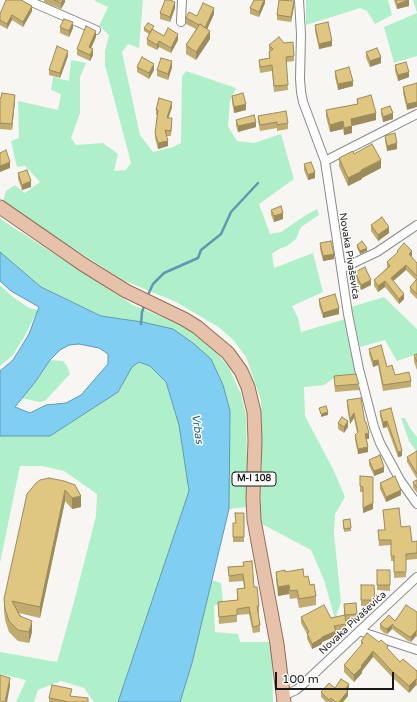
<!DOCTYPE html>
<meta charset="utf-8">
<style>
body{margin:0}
#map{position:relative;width:417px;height:702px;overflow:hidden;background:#f8f6f3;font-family:"Varela Round",sans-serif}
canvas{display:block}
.scale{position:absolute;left:275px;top:672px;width:119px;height:18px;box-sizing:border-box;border:2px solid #1a1918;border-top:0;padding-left:5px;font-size:12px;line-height:14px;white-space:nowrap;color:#1a1918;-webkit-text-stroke:3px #fff;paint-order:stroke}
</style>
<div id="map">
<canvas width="417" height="702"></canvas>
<div class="scale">100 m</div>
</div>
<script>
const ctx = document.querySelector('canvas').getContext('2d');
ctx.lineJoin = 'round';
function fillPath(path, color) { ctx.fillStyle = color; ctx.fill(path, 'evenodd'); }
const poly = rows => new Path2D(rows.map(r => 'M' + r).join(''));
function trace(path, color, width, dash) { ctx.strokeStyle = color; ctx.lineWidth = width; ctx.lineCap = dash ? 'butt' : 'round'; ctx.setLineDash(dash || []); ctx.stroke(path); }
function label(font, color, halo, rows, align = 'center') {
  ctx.font = font + ' "Varela Round",sans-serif'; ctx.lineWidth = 3; ctx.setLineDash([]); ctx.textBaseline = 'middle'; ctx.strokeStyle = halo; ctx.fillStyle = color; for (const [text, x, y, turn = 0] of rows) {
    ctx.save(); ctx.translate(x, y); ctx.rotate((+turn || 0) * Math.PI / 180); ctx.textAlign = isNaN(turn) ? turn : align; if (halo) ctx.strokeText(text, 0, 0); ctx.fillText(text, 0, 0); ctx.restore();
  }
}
fillPath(poly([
 [95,0,143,0,139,48,128,44,122,52,140,135,153,152,173,147,181,143,182,76,186,71,236,88,230,101,228,126,237,141,254,143,281,134,294,179,259,204,270,234,281,232,306,215,317,209,319,215,301,227,296,239,287,246,279,249,272,254,274,268,313,253,323,292,292,306,298,318,301,332,345,319,357,376,334,378,324,385,304,387,305,416,334,471,345,497,335,514,334,533,341,602,335,619,324,580,311,550,260,523,262,467,261,400,246,357,234,341,220,328,176,302,123,280,15,211,3,201,6,191,15,185,25,193,40,182,25,166,17,167,11,141,19,138,18,101,58,110,61,94,51,90,53,77,69,81,71,60,86,63,80,77,80,113,71,138,76,145,103,143,118,154,114,171,126,170,131,163,105,65,105,51,109,35,99,26,108,7,95,1],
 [306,0,388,0,392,15,375,24,367,11,360,8,306,25],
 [413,0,417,0,417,56,394,63,384,27,417,13],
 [0,218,5,222,133,305,181,325,203,338,216,352,229,368,241,394,246,416,248,507,229,509,230,411,142,322,101,316,41,287,18,268,0,252],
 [0,285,13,297,29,308,38,310,23,339,12,356,0,366],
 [384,297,417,329,417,354,397,361,385,340,360,347,351,307],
 [50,360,63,361,67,366,70,374,45,401,39,402,22,398,36,381],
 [139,362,150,366,166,382,179,425,189,491,118,702,94,702,84,688,61,681,38,690,34,702,16,702,26,680,0,674,0,652,57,662,75,598,96,516,97,494,64,471,42,466,20,466,0,563,0,436,50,436,117,392,132,367],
 [401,418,405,418,410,428,417,437,417,452,409,441],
 [212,580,221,583,223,602,214,606,215,632,238,634,240,642,270,642,272,654,273,702,180,702,192,663]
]), '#aff0cb');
const water = poly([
 [0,252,41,287,101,316,142,322,173,329,193,343,211,359,223,385,230,411,229,509,192,663,180,702,118,702,189,491,179,425,166,382,150,366,139,362,132,367,118,392,50,436,0,436,0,371,13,360,29,334,39,307,11,291,0,281,0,252],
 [79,344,99,348,108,354,108,364,81,395,66,403,46,405,30,413,15,407,36,381,50,360,60,350,69,345,79,344]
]);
fillPath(water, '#80cff2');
trace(water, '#6198b1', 1);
trace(poly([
 [147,297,153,284,164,273,198,258,201,250,221,234,231,212,258,183],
 [141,324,142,312,145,304]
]), '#6198b1', 2.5);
const minor = poly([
 [27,0,96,30],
 [299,0,301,34,300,79,301,92,303,102,325,161,348,314,359,369,374,427,380,443,400,480,417,504],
 [181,22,182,0],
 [325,161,417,114],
 [341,269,377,252,417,225],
 [359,631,417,650],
 [283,696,296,690,301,686,417,577]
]);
const primary = poly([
 [0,207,84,265,126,291,184,319,197,327,228,353,241,371,248,387,254,412,255,441,253,498,254,520,277,644,284,702]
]);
trace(minor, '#8b8a87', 10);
trace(primary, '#946d52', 15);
trace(minor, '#fff', 8);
trace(primary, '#e6c2aa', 13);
fillPath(poly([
 [44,0,65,0,65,2,61,9,44,2],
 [265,0,265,3,259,17,250,14,250,8],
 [394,0,409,0,409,6,397,9],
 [294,6,291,22,277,20,277,15],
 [175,8,170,22,160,19,160,13],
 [32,11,23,27,12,20,7,29,0,25,0,14],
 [214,14,207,29,210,39,196,60,186,54,186,45,196,29,186,24,186,18],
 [315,25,332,46,319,49,315,31],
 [60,27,73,28,69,37,60,33],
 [144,28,154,29,153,30,164,36,178,40,171,53,159,47,157,50,147,45,147,39,149,34,144,31],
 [96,37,91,48,93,55,90,61,77,55,77,49],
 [269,45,294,56,294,61,286,62,288,90,274,92,272,71,260,73,259,65,259,60,269,58,269,52,270,51,269,50],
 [366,52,381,63,370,67,366,58],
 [68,56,60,78,49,75,49,70],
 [395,65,409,77,398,81,395,71],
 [137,67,154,70,149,79,137,72],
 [172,67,168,80,157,76,157,70],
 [335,71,353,86,338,90,335,77],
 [417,83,407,110,403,93,403,87],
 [232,96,246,110,234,113,232,102],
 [0,98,15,100,12,130,0,129],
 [357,99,376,120,352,126,352,133,344,135,343,129,330,132,326,117,326,110,357,104],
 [172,107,168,118,172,124,171,136,166,136,168,146,158,149,155,138,157,115,156,115,156,110],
 [381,109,393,119,383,122,381,114],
 [258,116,288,123,288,129,277,131,277,128,260,131,258,121],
 [236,120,256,127,238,132,236,126],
 [385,136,397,149,387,151,385,141],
 [354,154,381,168,362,178,362,179,348,186,339,166,339,158],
 [304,164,315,178,308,180,304,170],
 [18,173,31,187,22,190,18,179],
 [271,210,283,219,274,222,271,215],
 [371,225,389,233,378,241,371,231],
 [320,243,334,259,323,261,320,249],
 [357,245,367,251,360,254,357,248],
 [397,251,412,256,411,257,417,263,417,299,410,292,410,287,416,280,406,270,393,281,404,299,399,304,385,287,378,292,374,286,374,280,387,268,387,262,397,254],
 [355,272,371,285,361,290,355,277],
 [319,299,339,314,323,318,319,305],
 [369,349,395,375,411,381,411,387,383,391,378,365,373,367,369,354],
 [417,354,417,370,414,362,414,355],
 [334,376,359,384,359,390,335,392],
 [347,400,365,422,369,439,367,439,368,452,358,454,355,440,355,435,357,433,354,418,350,424,347,406],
 [391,408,402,456,398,457,387,427,383,428,380,416,380,411],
 [338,423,348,427,344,433,338,429],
 [417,451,417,479,407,462,407,457],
 [369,460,384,472,374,476,369,465],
 [360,476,373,509,363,513,363,492,360,492],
 [417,480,417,493,413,488,413,482],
 [64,481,81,507,72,509,65,501,40,618,19,613,32,632,29,643,18,641,9,632,5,620,4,610,4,599],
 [380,483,401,495,386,502,380,489],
 [383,510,401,527,412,542,417,541,417,559,406,560,406,577,394,578,394,561,391,561,391,545,379,546,378,530,385,530],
 [235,513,244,513,244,542,233,542,233,523,236,523],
 [343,520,351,528,351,531,344,532],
 [243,562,254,587,259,606,259,613,258,613,260,625,260,632,253,633,249,614,237,615,237,622,219,624,218,602,237,600,237,589,244,588,243,581,229,582,228,567,243,566],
 [377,570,390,570,390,591,377,590],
 [276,572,304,577,310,585,316,596,316,605,299,608,297,598,290,599,289,594,278,596,276,580],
 [361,585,374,585,375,606,361,606],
 [356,603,357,620,346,621,346,629,336,631,336,636,322,642,322,644,312,649,307,639,307,634,301,623,301,617,331,618,344,615,344,604],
 [417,612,417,637,416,636,411,642,408,641,392,629,387,634,384,633,380,629,380,624,395,621],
 [361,641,388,649,400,662,417,671,417,670,417,686,416,685,409,693,392,677,373,657,362,671,362,673,354,682,344,672,344,665,361,646],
 [335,688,349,689,348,691,348,696,343,702,326,702,321,697,321,692],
 [71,696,88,702,49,702,49,698]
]), '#c0ab70');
fillPath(poly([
 [63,0,65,0,65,2,61,9,61,3],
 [264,0,265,0,265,3,259,17,259,12],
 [409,0,409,6,397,9,397,4],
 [294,1,294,6,291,22,291,17],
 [175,2,175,8,170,22,170,17],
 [32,6,32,11,23,27,23,22],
 [214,8,214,14,205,34,205,29],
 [12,15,12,20,7,29,7,24],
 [73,22,73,28,69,37,69,31],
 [96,31,96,37,89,53,89,47],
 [210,31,210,39,196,60,196,52],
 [178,34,178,40,171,53,171,48],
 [159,41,159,47,157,50,157,45],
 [332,41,332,46,319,49,319,44],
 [93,49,93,55,90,61,90,55],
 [68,51,68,56,60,78,60,73],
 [381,57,381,63,370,67,370,61],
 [172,61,172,67,168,80,168,74],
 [154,64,154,70,149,79,149,73],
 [409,72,409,77,398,81,398,75],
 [353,81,353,86,338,90,338,84],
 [15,95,15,100,12,130,12,124],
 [172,102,172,107,167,123,167,118],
 [417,102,417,107,407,110,407,104],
 [246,104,246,110,234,113,234,107],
 [376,113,376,120,352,126,352,133,344,135,344,128,351,119],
 [393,113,393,119,383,122,383,117],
 [343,121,343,129,330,132,330,125],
 [256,122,256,127,238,132,238,126],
 [168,141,168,146,158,149,158,143],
 [397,143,397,149,387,151,387,146],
 [381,160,381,168,362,178,362,179,348,186,348,178],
 [10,162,10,168,0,172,0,166],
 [315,172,315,178,308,180,308,175],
 [31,181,31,187,22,190,22,185],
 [283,213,283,219,274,222,274,216],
 [389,227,389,233,378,241,378,235],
 [367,248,367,251,360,254,360,251],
 [412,251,412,256,409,260,409,254],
 [334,254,334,259,323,261,323,256],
 [406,265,406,270,391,283,391,278],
 [371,280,371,285,361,290,361,285],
 [385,281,385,287,378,292,378,286],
 [404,294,404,299,399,304,399,299],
 [339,308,339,314,323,318,323,313],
 [378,360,378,365,373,367,373,361],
 [328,412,328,415,321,417,321,414],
 [354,413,354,418,350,424,350,419],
 [348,421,348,427,344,433,344,427],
 [387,421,387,427,383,428,383,422],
 [369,433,369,439,365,439,365,434],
 [368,447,368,452,358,454,358,449],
 [402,451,402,456,398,457,398,452],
 [384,467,384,472,374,476,374,471],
 [65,490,65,501,40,618,40,607],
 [401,490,401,495,386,502,386,497],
 [81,496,81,507,72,509,72,498],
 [373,503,373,509,363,513,363,508],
 [289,585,289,594,278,596,278,587],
 [32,621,32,632,29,643,29,632],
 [392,625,392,629,387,634,387,629],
 [336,631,336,636,322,642,322,644,312,649,312,644,322,637],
 [416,631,416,636,411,642,411,637],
 [373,651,373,657,362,671,362,673,354,682,354,675],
 [10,678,10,686,7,702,5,702],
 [416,679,416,685,409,693,409,686],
 [349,684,349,689,345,694,345,689],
 [348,691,348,696,343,702,339,702]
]), '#9c8b5b');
const building = poly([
 [6,0,21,0,32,6,23,22,12,15,7,24,0,20,0,14,6,0],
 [54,0,63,0,61,3,54,0],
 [165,0,170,0,175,2,170,17,160,13,165,0],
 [254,0,264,0,259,12,250,8,254,0],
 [279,0,294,1,291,17,277,15,279,0],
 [396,0,409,0,397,4,396,0],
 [203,3,214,8,205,28,200,24,199,25,186,18,189,12,197,16,203,3],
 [64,19,73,22,69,31,60,27,64,19],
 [328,22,332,41,319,44,315,25,328,22],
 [148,23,154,26,150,32,144,28,148,23],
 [200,24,210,31,196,52,186,45,200,24],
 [86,26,96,31,89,47,93,49,90,55,77,49,86,26],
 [168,28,178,34,171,48,159,41,157,45,147,39,152,29,164,36,168,28],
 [279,37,284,43,293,42,294,56,286,57,288,85,274,86,272,65,260,67,259,60,270,58,269,52,273,49,269,45,279,37],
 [57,46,68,51,60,73,49,70,57,46],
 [377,48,381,57,370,61,366,52,377,48],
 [142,57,154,64,149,73,137,67,142,57],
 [161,58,172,61,168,74,157,70,161,58],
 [406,62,409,72,398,75,395,65,406,62],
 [349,67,353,81,338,84,335,71,349,67],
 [417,83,417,102,407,104,403,87,417,83],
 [2,93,15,95,12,124,0,123,0,98,1,98,2,93],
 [243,93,246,104,234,107,232,96,243,93],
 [371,95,376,113,351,119,352,126,344,128,343,121,330,125,326,110,358,104,357,99,371,95],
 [159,98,172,102,167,118,172,118,171,131,165,130,168,141,158,143,155,133,158,110,156,110,159,98],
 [390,106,393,113,383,117,381,109,390,106],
 [286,111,288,123,277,125,277,122,260,125,258,116,286,111],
 [254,115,256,122,238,126,236,120,254,115],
 [395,133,397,143,387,146,385,136,395,133],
 [372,144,381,160,361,170,362,171,348,178,339,158,353,151,354,154,372,144],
 [6,150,10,162,0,166,0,153,6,150],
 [311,162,315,172,308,175,304,164,311,162],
 [27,170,31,181,22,185,18,173,27,170],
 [281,206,283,213,274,216,271,210,281,206],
 [382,217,389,227,378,235,371,225,382,217],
 [331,241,334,254,323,256,320,243,331,241],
 [362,241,367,248,360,251,357,245,362,241],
 [404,243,412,251,409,254,417,263,417,276,406,265,391,278,404,294,399,299,385,281,378,286,374,280,390,266,387,262,398,252,397,251,404,243],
 [365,267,371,280,361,285,355,272,365,267],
 [417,279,417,294,410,287,417,279],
 [335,294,339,308,323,313,319,299,335,294],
 [381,345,387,367,392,365,395,375,409,372,411,381,383,385,378,360,373,361,369,349,381,345],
 [417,354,417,362,414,355,417,354],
 [356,374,359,384,335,386,334,376,356,374],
 [361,398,365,422,366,422,369,433,365,434,368,447,358,449,355,435,358,432,354,413,350,419,347,400,361,398],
 [326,406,328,412,321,414,319,408,326,406],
 [391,408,402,451,398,452,387,421,383,422,380,411,391,408],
 [342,417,348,421,344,427,338,423,342,417],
 [417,451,417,474,407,457,417,451],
 [380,455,384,467,374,471,369,460,380,455],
 [360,476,373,477,373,503,363,508,363,487,360,486,360,476],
 [395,476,401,490,386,497,380,483,395,476],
 [49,478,64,481,75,485,81,496,72,498,65,490,40,607,12,601,20,616,32,621,29,632,18,630,9,621,5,609,4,599,27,494,36,483,40,480,49,478],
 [417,480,417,488,413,482,417,480],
 [399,508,401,527,410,526,412,542,417,541,417,553,406,554,406,572,394,572,394,556,391,556,391,540,379,540,378,530,385,530,383,510,399,508],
 [235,513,244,513,244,537,233,537,233,523,236,523,235,513],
 [350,519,351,528,344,529,343,520,350,519],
 [252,561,254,587,257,587,259,606,257,606,260,625,253,627,249,607,237,609,237,615,219,617,218,602,238,600,237,589,245,588,243,574,229,576,228,567,244,566,243,562,252,561],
 [303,569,304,577,308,576,310,585,314,584,316,596,299,599,297,590,290,591,289,585,278,587,276,572,285,570,285,572,303,569],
 [377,570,390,570,390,585,377,585,377,570],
 [361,585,374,585,375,600,361,600,361,585],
 [356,603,357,614,345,615,344,604,356,603],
 [324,605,331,618,345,615,346,624,334,626,336,631,322,637,322,638,312,644,307,633,309,632,301,617,324,605],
 [406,605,417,612,417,631,416,631,411,637,408,636,392,625,393,624,387,629,384,628,380,624,389,615,395,621,406,605],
 [367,633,379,642,381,640,388,646,387,648,400,662,403,659,417,671,417,670,417,680,416,679,409,686,392,671,373,651,361,666,362,667,354,675,344,665,363,643,361,641,367,633],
 [0,675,10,678,5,702,0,701,0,675],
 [341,679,349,684,345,689,348,691,339,702,335,702,331,698,329,700,321,692,329,683,335,688,341,679],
 [52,685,72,689,70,696,88,698,88,702,69,702,49,698,52,685]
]);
fillPath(building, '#dfc782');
trace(building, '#9c8b5b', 1);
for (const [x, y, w] of [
 [254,479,44]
]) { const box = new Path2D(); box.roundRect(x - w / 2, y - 7, w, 14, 3); ctx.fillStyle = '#fff'; ctx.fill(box); trace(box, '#1a1918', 1); }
label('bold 9px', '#1a1918', null, [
 ["M-I 108",254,479]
]);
label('10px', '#1a1918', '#fff', [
 ["Novaka Pivaševića",349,256,81],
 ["Novaka Pivaševića",353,623,-43]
]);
label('italic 11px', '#226078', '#fff', [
 ["Vrbas",197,429,82]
]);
</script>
